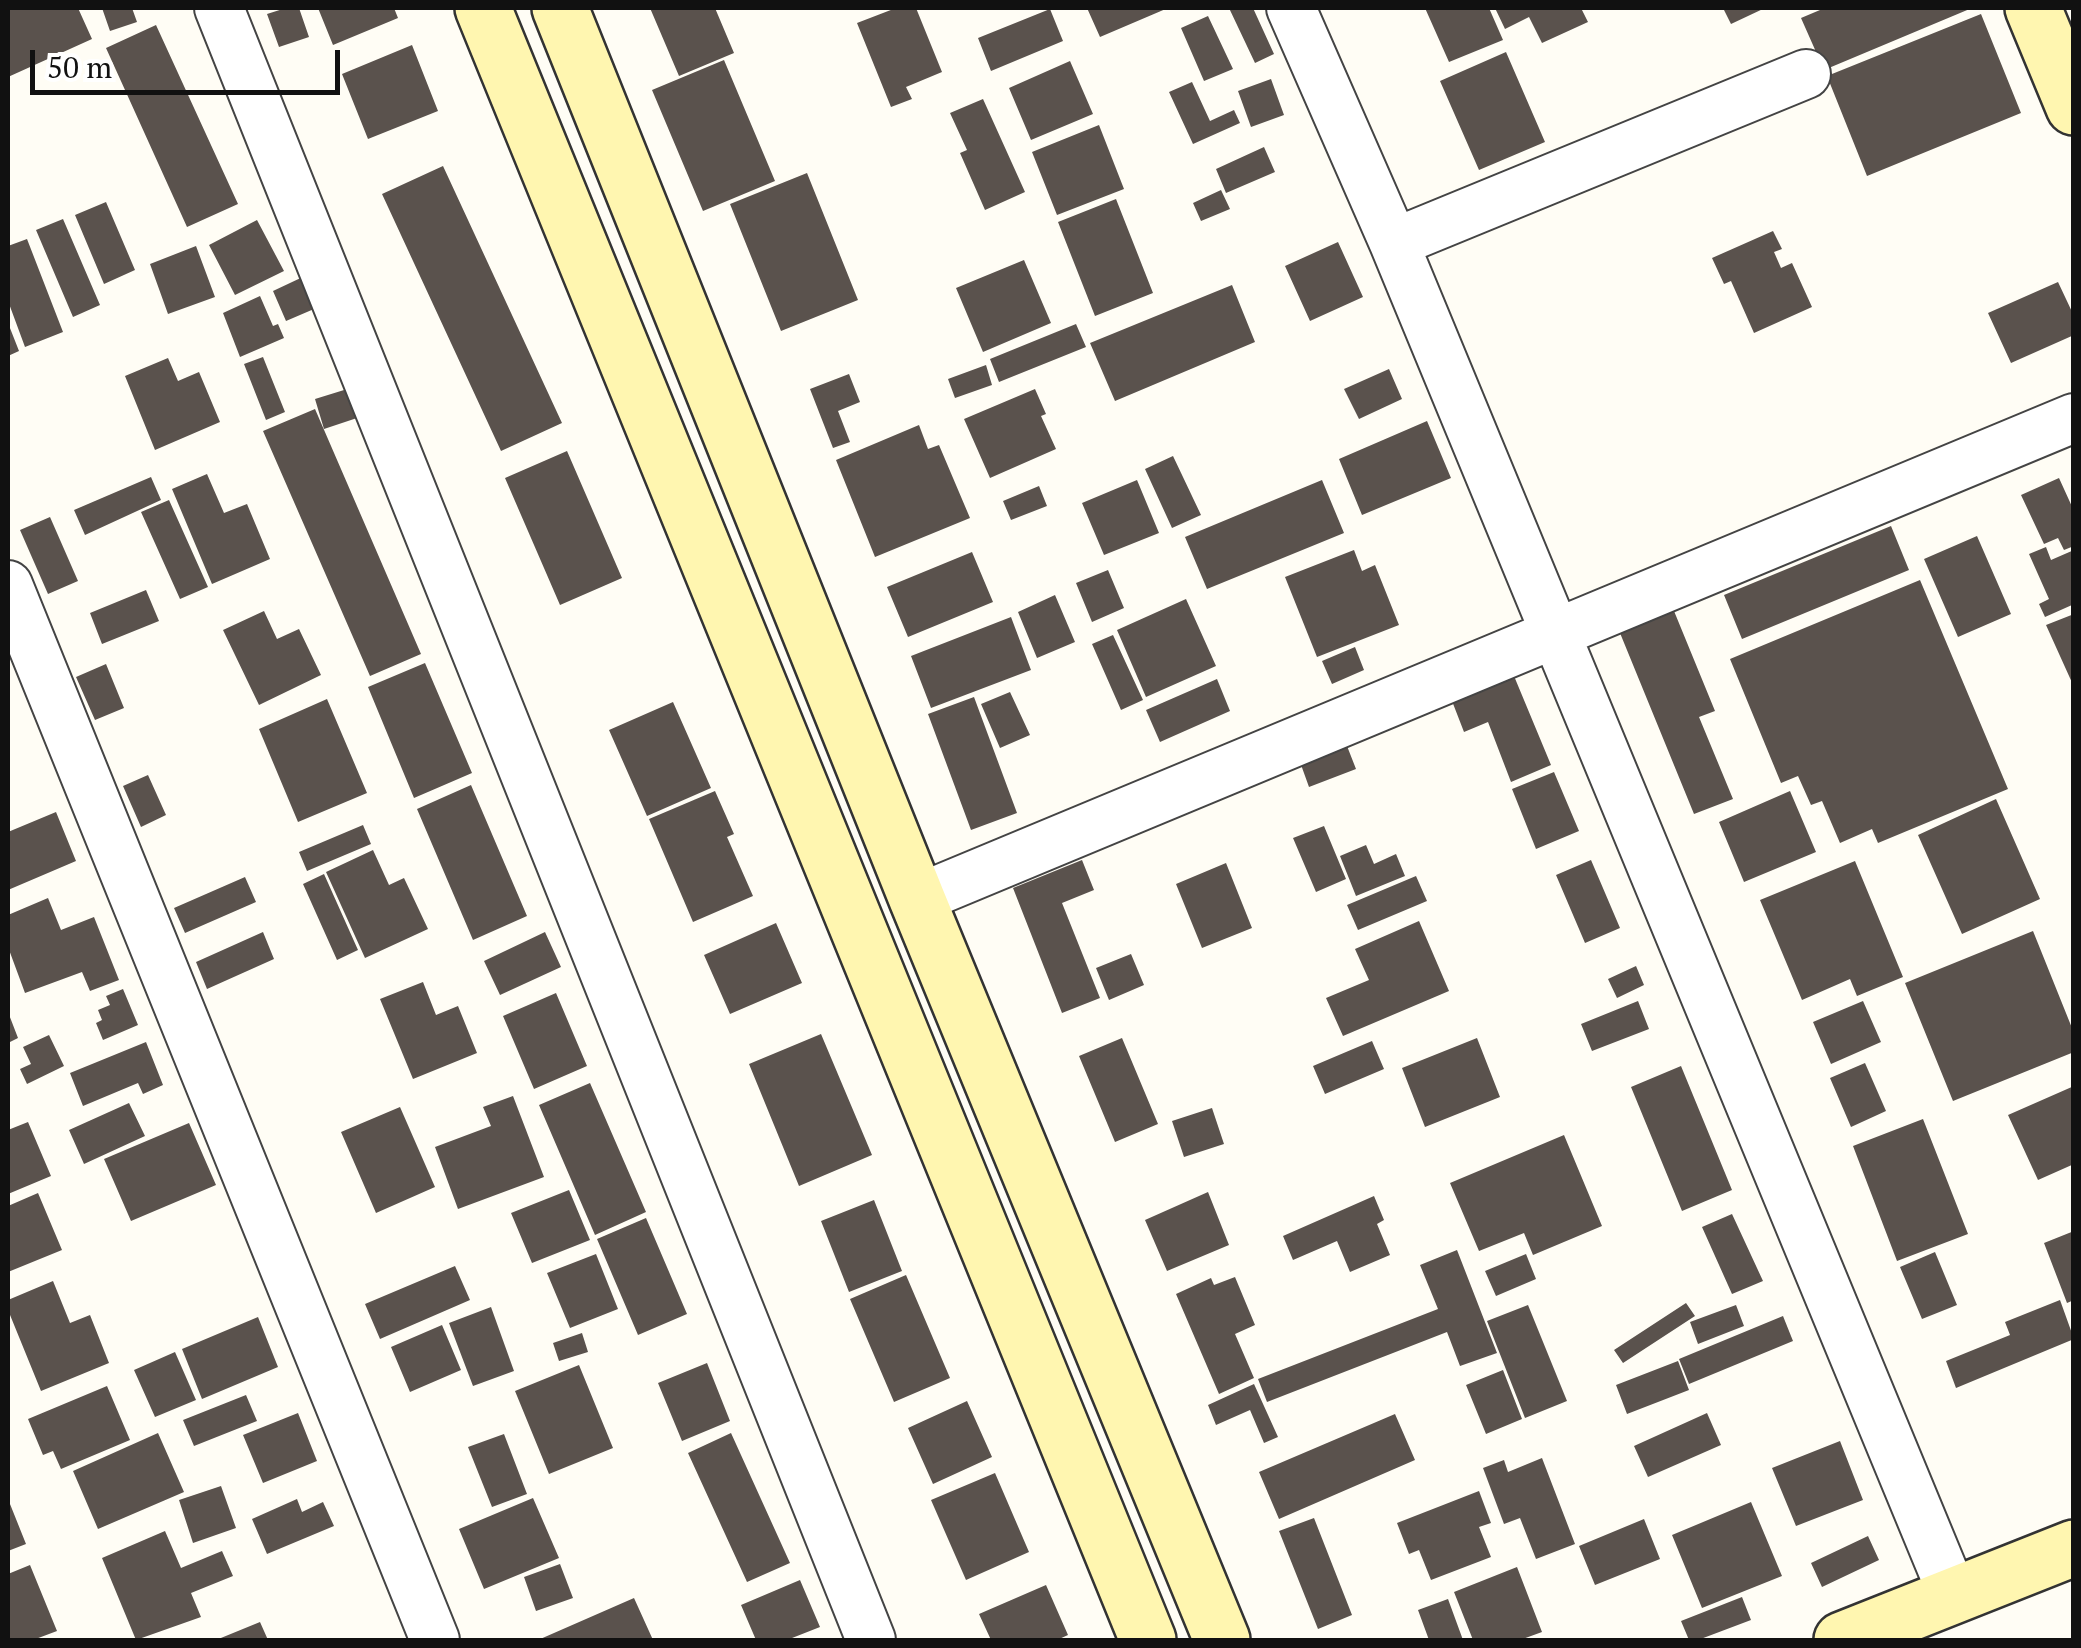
<!DOCTYPE html>
<style>
body{margin:0}
#map{position:relative;width:2081px;height:1648px;overflow:hidden;background:#fffdf5;font-family:"PT Serif",serif}
canvas{display:block}
.frame{position:absolute;inset:0;border:10px solid #111;pointer-events:none}
.scale{position:absolute;left:30px;top:50px;width:310px;height:45px;box-sizing:border-box;border:5px solid #111;border-top:0;padding-left:12px;font-size:30px;line-height:35px;white-space:nowrap;color:#111;-webkit-text-stroke:8px #fff;paint-order:stroke}
</style>
<div id="map">
<canvas width="2081" height="1648"></canvas>
<div class="frame"></div>
<div class="scale">50 m</div>
</div>
<script>
const ctx = document.querySelector('canvas').getContext('2d');
ctx.lineJoin = 'round';
function fillPath(path, color) { ctx.fillStyle = color; ctx.fill(path, 'evenodd'); }
const poly = rows => new Path2D(rows.map(r => 'M' + r).join(''));
function trace(path, color, width, dash) { ctx.strokeStyle = color; ctx.lineWidth = width; ctx.lineCap = dash ? 'butt' : 'round'; ctx.setLineDash(dash || []); ctx.stroke(path); }
fillPath(poly([
 [8,8,78,8,92,39,8,77],
 [102,8,132,8,137,22,110,31],
 [286,8,299,8,309,37,279,47,267,14],
 [318,8,394,8,398,18,333,45],
 [650,8,715,8,734,53,679,76],
 [896,8,916,8,942,72,906,87,912,99,891,107,857,23],
 [1087,8,1168,8,1100,37],
 [1229,8,1253,8,1274,54,1255,63],
 [1425,8,1489,8,1503,40,1449,62],
 [1495,8,1581,8,1588,22,1542,43,1529,17,1505,29],
 [1723,8,1765,8,1731,24],
 [1819,8,1972,8,1824,70,1801,18,1820,10],
 [1050,9,1063,41,991,71,978,38],
 [1981,14,2021,113,1867,176,1827,76],
 [1208,16,1233,69,1204,81,1181,28],
 [156,25,238,204,187,227,106,48],
 [412,45,438,111,368,139,342,74],
 [1506,52,1545,142,1479,170,1440,81],
 [724,60,775,181,703,211,652,90],
 [1070,61,1093,114,1031,140,1009,88],
 [1271,79,1284,115,1251,127,1238,91],
 [1192,82,1210,121,1234,110,1240,123,1193,144,1169,92],
 [983,99,1025,192,985,210,960,153,967,150,950,113],
 [1099,125,1124,189,1057,215,1032,152],
 [1264,147,1275,172,1226,193,1216,169],
 [443,166,562,423,501,451,382,194],
 [807,173,858,300,781,331,730,204],
 [1221,190,1230,209,1201,221,1193,203],
 [1116,199,1153,293,1095,316,1058,222],
 [106,202,135,270,104,284,75,215],
 [63,219,100,305,73,317,36,230],
 [257,220,284,271,235,295,209,245],
 [1773,231,1782,249,1774,252,1781,268,1792,263,1812,307,1754,333,1731,281,1724,284,1712,258],
 [27,239,63,332,25,347,8,301,8,246],
 [1338,242,1363,297,1310,321,1285,266],
 [196,246,215,297,168,314,150,264],
 [1024,260,1051,323,983,352,956,288],
 [307,275,321,306,286,321,273,291],
 [2058,282,2074,316,2074,335,2011,363,1988,313],
 [1232,285,1255,342,1115,401,1090,343],
 [260,296,273,326,278,324,284,338,240,357,223,313],
 [8,323,19,351,8,356],
 [1076,324,1086,347,999,382,990,359],
 [263,357,285,412,266,420,244,364],
 [168,358,178,381,199,372,220,422,155,450,125,376],
 [986,365,992,385,955,398,948,379],
 [1389,369,1402,399,1359,419,1344,389],
 [849,374,860,402,838,411,850,442,833,448,810,389],
 [357,386,366,415,324,429,315,399],
 [1035,389,1046,414,1041,416,1056,449,990,478,964,419],
 [315,409,421,654,370,676,263,431],
 [1427,421,1451,478,1362,515,1339,459],
 [919,425,928,449,939,445,970,518,875,557,836,460],
 [567,451,622,578,560,605,505,478],
 [1173,456,1201,515,1172,528,1145,469],
 [207,474,224,513,247,504,270,559,212,584,172,489],
 [151,477,161,500,85,535,74,510],
 [2059,478,2074,511,2074,546,2064,550,2058,538,2044,544,2021,495],
 [1137,480,1159,533,1104,555,1082,503],
 [1322,480,1344,533,1207,589,1185,537],
 [1039,486,1047,506,1011,520,1003,501],
 [169,500,208,587,180,599,141,512],
 [50,517,78,581,48,594,20,530],
 [1891,526,1909,570,1742,639,1724,595],
 [1977,536,2011,614,1958,637,1924,559],
 [2046,547,2051,560,2074,550,2074,601,2072,605,2045,617,2039,604,2049,599,2029,554],
 [1354,550,1362,571,1375,565,1399,625,1317,657,1285,577],
 [972,552,993,602,908,637,887,587],
 [1108,570,1124,608,1092,622,1076,583],
 [1920,580,2008,789,1878,843,1872,829,1840,843,1822,801,1811,805,1798,776,1781,783,1730,659],
 [146,590,159,621,102,644,90,613],
 [1055,595,1075,642,1037,658,1018,612],
 [1186,599,1216,666,1146,697,1117,630],
 [264,611,277,639,299,629,321,675,259,705,223,630],
 [1674,611,1715,711,1699,717,1733,799,1694,814,1620,633],
 [2074,614,2074,687,2046,625],
 [1011,617,1031,670,931,708,911,656],
 [1113,635,1143,700,1121,710,1092,644],
 [1355,647,1364,670,1332,684,1322,661],
 [425,663,472,773,414,798,368,687],
 [106,664,124,708,95,720,76,677],
 [1514,676,1551,765,1511,782,1488,722,1464,732,1452,701],
 [1217,679,1230,711,1160,742,1146,710],
 [1010,692,1030,735,1000,748,981,704],
 [974,697,1017,813,971,830,928,714],
 [327,699,367,793,298,822,259,729],
 [673,702,711,788,647,816,609,730],
 [1347,746,1356,769,1309,787,1300,762],
 [1554,772,1579,831,1536,849,1512,789],
 [148,775,166,815,141,827,123,786],
 [471,785,527,916,473,940,417,809],
 [715,791,734,834,727,837,753,896,693,922,649,819],
 [1790,791,1816,852,1744,882,1719,822],
 [1996,799,2040,899,1962,934,1918,835],
 [56,812,76,861,8,890,8,832],
 [363,825,371,844,307,871,299,852],
 [1324,826,1346,879,1316,892,1293,838],
 [1366,845,1374,864,1396,854,1405,876,1356,896,1340,856],
 [373,850,389,885,404,878,428,929,365,958,326,872],
 [1082,860,1094,890,1062,903,1100,998,1062,1013,1013,888],
 [1591,860,1620,928,1585,943,1556,875],
 [1855,861,1903,977,1857,996,1850,979,1802,1000,1760,900],
 [1226,863,1252,928,1202,948,1176,884],
 [324,874,358,950,337,960,303,884],
 [1416,876,1427,901,1358,930,1347,905],
 [245,877,256,902,185,933,174,908],
 [48,898,61,930,94,917,119,980,90,991,82,972,25,993,8,947,8,915],
 [1419,921,1449,991,1343,1036,1326,998,1369,980,1355,949],
 [776,923,802,983,730,1014,704,955],
 [2033,931,2074,1033,2074,1052,1953,1101,1905,983],
 [263,932,274,959,207,989,196,962],
 [545,932,561,967,500,995,484,961],
 [1131,954,1144,985,1109,1000,1096,968],
 [1636,966,1644,985,1617,998,1608,979],
 [423,982,436,1015,458,1006,477,1053,413,1079,380,999],
 [123,989,138,1025,103,1040,96,1023,102,1020,98,1010,110,1005,106,996],
 [556,993,587,1066,534,1089,503,1016],
 [1638,1001,1649,1029,1592,1051,1581,1024],
 [1863,1001,1881,1042,1831,1064,1813,1022],
 [8,1012,18,1038,8,1043],
 [821,1034,872,1155,799,1186,749,1064],
 [49,1035,64,1066,27,1084,20,1069,31,1064,23,1047],
 [1122,1038,1158,1124,1115,1142,1079,1056],
 [1477,1038,1500,1097,1425,1127,1402,1068],
 [1372,1041,1384,1069,1325,1094,1313,1066],
 [146,1042,163,1085,143,1094,138,1083,83,1106,70,1073],
 [1865,1063,1886,1111,1851,1127,1830,1078],
 [1681,1066,1732,1190,1682,1211,1631,1087],
 [590,1083,646,1212,595,1235,539,1105],
 [2074,1086,2074,1164,2038,1180,2008,1115],
 [513,1096,544,1177,458,1209,435,1147,491,1126,483,1107],
 [129,1103,145,1136,84,1164,69,1130],
 [400,1107,435,1187,376,1213,341,1132],
 [1212,1108,1224,1144,1184,1157,1172,1121],
 [1923,1119,1968,1234,1897,1261,1853,1146],
 [28,1122,51,1176,8,1194,8,1130],
 [189,1123,216,1185,131,1221,104,1159],
 [1564,1135,1602,1226,1533,1255,1524,1233,1479,1251,1450,1183],
 [569,1190,590,1240,532,1263,511,1213],
 [1208,1192,1229,1245,1167,1271,1145,1220],
 [38,1193,62,1250,8,1272,8,1206],
 [1374,1196,1384,1220,1377,1224,1390,1255,1350,1272,1337,1241,1293,1260,1283,1236],
 [874,1200,902,1271,849,1292,821,1221],
 [1732,1214,1763,1281,1732,1294,1702,1227],
 [646,1218,687,1314,638,1335,597,1239],
 [2074,1231,2074,1300,2067,1303,2044,1243],
 [1457,1250,1497,1353,1460,1366,1447,1332,1267,1402,1258,1379,1438,1309,1420,1265],
 [1935,1252,1957,1305,1922,1319,1900,1267],
 [596,1254,618,1309,570,1328,547,1273],
 [1526,1254,1536,1279,1496,1296,1485,1271],
 [455,1266,470,1300,380,1339,365,1304],
 [906,1275,950,1378,894,1402,850,1299],
 [1235,1277,1255,1325,1235,1334,1254,1378,1219,1394,1176,1294,1211,1278,1214,1285],
 [53,1281,70,1323,90,1315,109,1363,41,1391,8,1310,8,1300],
 [2060,1300,2074,1339,1956,1388,1946,1361,2010,1335,2005,1322],
 [1686,1303,1695,1316,1623,1363,1614,1350],
 [1528,1305,1567,1401,1525,1418,1487,1321],
 [1736,1305,1744,1326,1698,1344,1690,1322],
 [491,1307,514,1371,473,1386,449,1323],
 [1783,1316,1793,1341,1689,1384,1679,1359],
 [258,1317,278,1367,202,1399,182,1349],
 [442,1325,461,1370,410,1392,391,1347],
 [582,1333,588,1352,559,1361,553,1343],
 [175,1352,196,1400,155,1417,134,1370],
 [1678,1361,1689,1390,1627,1414,1616,1385],
 [707,1363,730,1421,682,1441,658,1383],
 [579,1365,613,1448,549,1474,515,1391],
 [1503,1370,1522,1419,1486,1434,1466,1385],
 [1254,1384,1278,1437,1264,1443,1250,1410,1216,1425,1208,1405],
 [107,1386,130,1440,61,1469,53,1451,43,1455,28,1419],
 [246,1395,257,1421,194,1446,183,1420],
 [967,1401,992,1457,933,1484,908,1428],
 [298,1413,317,1461,263,1483,243,1435],
 [1707,1413,1721,1445,1648,1477,1634,1446],
 [1395,1414,1415,1460,1279,1519,1259,1472],
 [158,1433,184,1492,98,1529,73,1471],
 [731,1433,790,1563,747,1582,688,1453],
 [504,1434,527,1494,492,1507,468,1447],
 [1840,1441,1863,1500,1796,1526,1772,1468],
 [1542,1458,1575,1544,1536,1559,1520,1518,1504,1524,1483,1468,1504,1460,1508,1472],
 [995,1473,1029,1552,966,1580,931,1500],
 [221,1486,236,1528,193,1543,179,1500],
 [1479,1491,1491,1523,1479,1527,1491,1557,1431,1580,1419,1550,1409,1554,1397,1523],
 [533,1498,559,1558,484,1589,459,1529],
 [8,1499,26,1544,8,1551],
 [297,1499,302,1512,323,1502,334,1526,267,1554,252,1519],
 [1751,1502,1782,1576,1702,1608,1672,1535],
 [1314,1518,1352,1615,1318,1629,1279,1531],
 [1644,1519,1660,1559,1595,1585,1579,1546],
 [165,1531,181,1568,222,1551,233,1576,191,1593,201,1617,136,1640,102,1558],
 [1868,1536,1879,1560,1822,1587,1811,1563],
 [560,1564,573,1598,536,1611,524,1577],
 [30,1565,57,1631,33,1640,8,1640,8,1574],
 [1517,1567,1542,1632,1520,1640,1473,1640,1454,1592],
 [800,1580,820,1627,787,1640,756,1640,741,1605],
 [1046,1585,1068,1635,1057,1640,991,1640,979,1614],
 [1742,1597,1751,1620,1698,1640,1689,1640,1681,1621],
 [634,1598,653,1640,538,1640],
 [1448,1599,1463,1640,1429,1640,1418,1610],
 [260,1622,268,1640,216,1640]
]), '#5a524d');
const street = poly([
 [219,8,871,1640],
 [1291,8,1394,243,1953,1595],
 [1394,243,1806,74],
 [8,585,435,1640],
 [917,899,2074,418]
]);
const secondary = poly([
 [483,8,1148,1640],
 [560,8,917,899,1222,1640],
 [2033,8,2074,107],
 [1842,1640,2074,1548]
]);
trace(street, '#444', 52);
trace(secondary, '#333', 60);
trace(street, '#fff', 48);
trace(secondary, '#fff6b0', 55);
</script>
